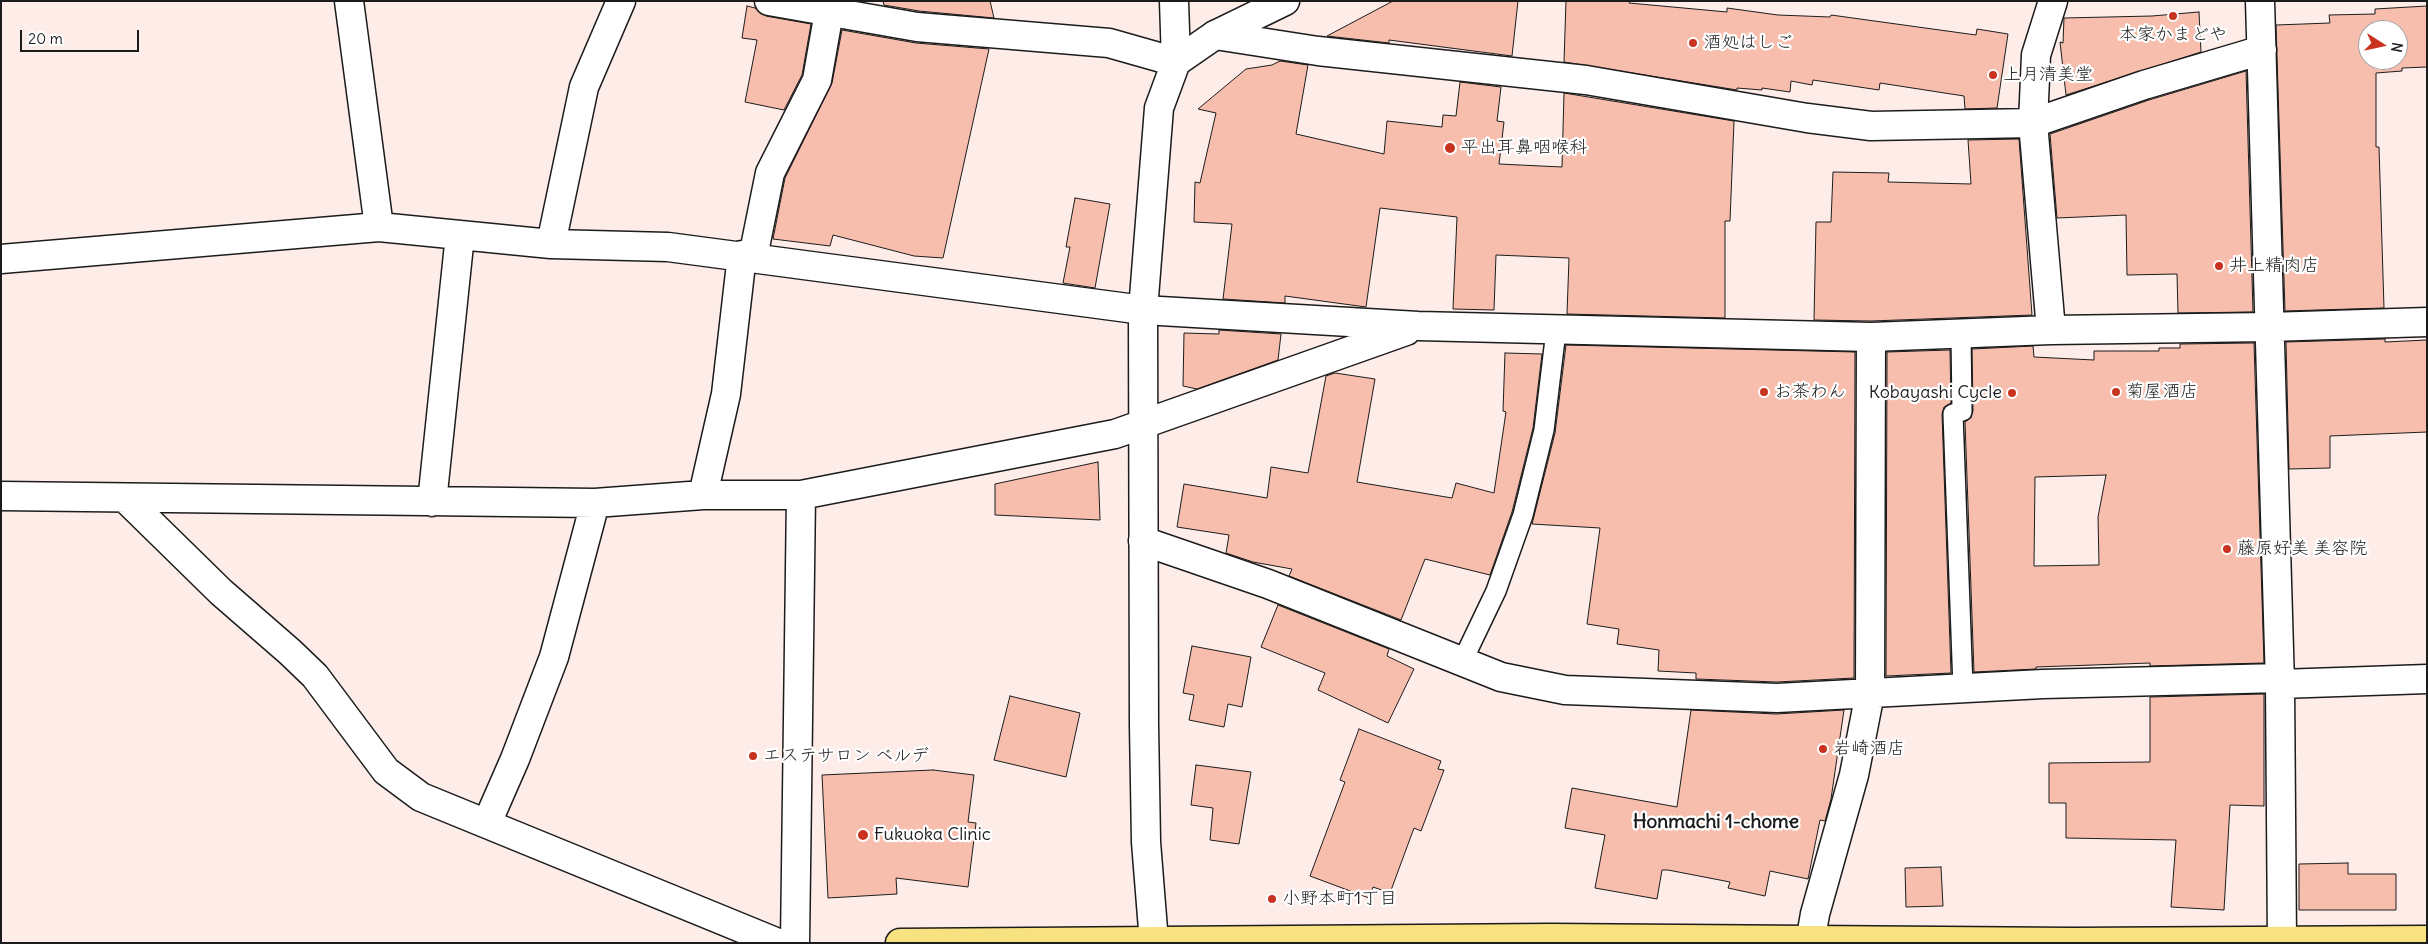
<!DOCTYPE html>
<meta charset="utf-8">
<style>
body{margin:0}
#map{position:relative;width:2428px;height:944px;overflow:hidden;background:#fdece7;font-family:Delius,sans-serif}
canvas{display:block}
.frame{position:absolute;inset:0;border:2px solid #1c1c1c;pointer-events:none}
.north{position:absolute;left:2358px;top:20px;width:50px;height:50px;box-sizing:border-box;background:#fff;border:1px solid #a4a4a4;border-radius:50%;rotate:100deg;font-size:14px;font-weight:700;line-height:20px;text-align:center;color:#1c1c1c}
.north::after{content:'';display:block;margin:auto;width:18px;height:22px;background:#c8321e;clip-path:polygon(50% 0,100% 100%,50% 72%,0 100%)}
.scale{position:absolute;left:20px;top:30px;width:119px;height:22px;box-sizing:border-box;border:2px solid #1c1c1c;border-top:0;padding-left:6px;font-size:15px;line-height:18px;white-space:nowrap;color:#1c1c1c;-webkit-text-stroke:4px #fff;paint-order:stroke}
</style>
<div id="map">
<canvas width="2428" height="944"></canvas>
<div class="frame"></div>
<div class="north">N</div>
<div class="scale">20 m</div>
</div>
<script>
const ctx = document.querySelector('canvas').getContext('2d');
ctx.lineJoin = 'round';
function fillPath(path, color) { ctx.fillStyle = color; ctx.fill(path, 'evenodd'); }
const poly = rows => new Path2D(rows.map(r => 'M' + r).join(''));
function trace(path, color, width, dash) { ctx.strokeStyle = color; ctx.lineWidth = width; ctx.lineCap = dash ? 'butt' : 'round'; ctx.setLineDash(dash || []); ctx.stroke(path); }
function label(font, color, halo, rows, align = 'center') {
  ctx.font = font + ' Delius,"Klee One",sans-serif'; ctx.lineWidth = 4.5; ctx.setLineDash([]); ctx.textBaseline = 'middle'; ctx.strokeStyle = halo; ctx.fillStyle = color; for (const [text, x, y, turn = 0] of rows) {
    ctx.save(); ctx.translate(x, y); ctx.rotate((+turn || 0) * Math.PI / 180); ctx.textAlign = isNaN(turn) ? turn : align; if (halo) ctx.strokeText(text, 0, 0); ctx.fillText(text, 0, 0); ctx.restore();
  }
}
const building = poly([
 [883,1,990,1,994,18,919,11,884,5,883,1],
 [1393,1,1518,1,1512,56,1389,40,1389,43,1327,36,1393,1],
 [1566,1,1630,1,1629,3,1727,12,1727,8,1778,15,1830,17,1831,15,1976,35,1977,29,2008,34,1997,108,1965,109,1964,96,1880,83,1879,90,1813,80,1812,85,1791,81,1790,92,1762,88,1762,90,1737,88,1737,90,1564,62,1566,1],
 [747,6,755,8,766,16,811,24,802,75,784,110,745,102,757,40,742,38,747,6],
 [2427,6,2427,67,2402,68,2402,71,2376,73,2376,147,2379,147,2384,308,2285,311,2276,25,2330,23,2329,15,2375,14,2375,9,2427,6],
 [2368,30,2398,30,2398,60,2368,60,2368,30],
 [2199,12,2201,52,2066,95,2060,42,2063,43,2064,18,2152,16,2199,12],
 [842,30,916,43,989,49,943,258,914,256,833,235,830,246,773,239,785,178,832,83,842,30],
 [1280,61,1308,65,1296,134,1384,154,1387,121,1442,127,1443,115,1456,116,1460,82,1501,87,1497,121,1504,122,1499,164,1562,167,1564,93,1734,121,1730,221,1725,221,1725,318,1567,314,1569,258,1496,255,1494,310,1453,309,1457,217,1380,208,1366,307,1285,296,1285,303,1223,299,1232,224,1194,222,1195,182,1200,183,1216,113,1198,109,1246,69,1272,65,1280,61],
 [2246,71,2253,312,2178,313,2177,274,2127,275,2126,215,2057,218,2050,134,2149,100,2246,71],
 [2019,139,2032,315,1871,321,1814,320,1816,222,1831,222,1833,172,1889,173,1888,182,1971,184,1968,140,2019,139],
 [1075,198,1110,204,1095,288,1063,283,1070,247,1066,247,1075,198],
 [1219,330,1281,334,1278,360,1197,389,1183,386,1184,333,1219,334,1219,330],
 [2385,339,2385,342,2427,340,2427,432,2330,436,2330,468,2289,469,2286,342,2385,339],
 [2254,343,2264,663,2150,666,2150,663,2036,667,2036,669,1974,672,1965,422,1971,418,1973,411,1972,349,2033,346,2034,357,2094,360,2094,351,2159,351,2159,348,2180,348,2180,344,2254,343],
 [2106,475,2098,517,2099,565,2034,566,2035,477,2106,475],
 [1566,345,1855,352,1854,678,1777,682,1696,679,1696,673,1658,671,1659,650,1617,644,1619,629,1587,624,1600,528,1532,524,1555,433,1566,345],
 [1950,350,1951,403,1944,407,1942,414,1951,673,1886,676,1887,352,1950,350],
 [1505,353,1542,354,1533,428,1512,512,1490,575,1425,559,1401,620,1289,576,1292,569,1253,562,1226,553,1229,535,1177,527,1184,484,1267,498,1271,467,1308,473,1326,376,1335,373,1375,379,1357,482,1452,498,1456,483,1494,493,1506,412,1503,411,1505,353],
 [1098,462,1100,520,995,515,995,484,1098,462],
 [1278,605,1389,649,1387,656,1414,669,1388,723,1318,690,1325,673,1261,647,1278,605],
 [1192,646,1251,657,1242,707,1228,704,1224,727,1189,720,1194,695,1183,693,1192,646],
 [2264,694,2264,806,2230,805,2224,910,2171,907,2176,840,2066,838,2066,803,2049,803,2049,763,2150,762,2150,697,2264,694],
 [1010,696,1080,713,1066,777,994,760,1010,696],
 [1691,710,1776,714,1844,710,1831,799,1825,821,1820,820,1808,879,1770,871,1765,896,1728,888,1730,882,1668,870,1662,870,1657,899,1595,888,1605,835,1565,828,1572,788,1677,807,1691,710],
 [1359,729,1441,761,1438,769,1444,770,1421,831,1414,828,1390,893,1373,887,1369,898,1310,876,1345,782,1340,780,1359,729],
 [1196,765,1251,772,1239,844,1210,840,1213,808,1191,805,1196,765],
 [933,770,974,775,968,822,976,823,968,887,896,878,897,894,828,898,822,775,933,770],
 [2348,863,2348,874,2396,874,2396,910,2299,910,2299,864,2348,863],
 [1941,867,1943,906,1906,907,1905,868,1941,867]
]);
fillPath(building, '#f7beae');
trace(building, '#1c1c1c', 1);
const service = poly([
 [1961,334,1962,411,1953,414,1963,688],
 [1462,662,1496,591,1523,515,1544,430,1556,331]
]);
const minor = poly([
 [349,1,379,227],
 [769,1,917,27,1109,43,1176,62,1174,1],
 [2260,1,2280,684,2282,943],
 [1215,35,1318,51,1586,80,1807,118,1871,126,2033,123,2144,85,2262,50],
 [551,244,584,87,621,1],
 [753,257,770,173,817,80,829,12],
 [1,259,379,227,551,244,668,247,1143,310,1418,326,1871,337,2051,330,2269,327,2427,322],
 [2051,330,2033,123,2036,55,2053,1],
 [703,495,726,394,742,255],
 [1,496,595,503,703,495,801,495,1115,434,1406,331],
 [125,498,221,592,290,652,315,676,386,771,421,797,778,943],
 [432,502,460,235],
 [1143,541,1268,584,1501,677,1565,690,1777,698,2043,684,2280,678],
 [2280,684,2427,679],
 [487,823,515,759,554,657,595,503],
 [795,943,801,495],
 [1810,943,1815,914,1854,775,1870,693,1871,337]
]);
const tertiary = poly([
 [1154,942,1146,842,1144,725,1143,310,1159,108,1176,62,1215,35,1285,1]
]);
const primary = poly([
 [900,943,1550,938,2072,942,2427,940]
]);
trace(service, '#1c1c1c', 22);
trace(minor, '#1c1c1c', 31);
trace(tertiary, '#1c1c1c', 31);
trace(primary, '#1c1c1c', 31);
trace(service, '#fff', 19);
trace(minor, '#fff', 28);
trace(tertiary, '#fff', 28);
trace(primary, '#f8e181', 28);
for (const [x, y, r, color] of [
 [2173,16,5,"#c8321e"],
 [1693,43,5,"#c8321e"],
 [1993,75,5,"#c8321e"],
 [1450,148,6,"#c8321e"],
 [2219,266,5,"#c8321e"],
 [1764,392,5,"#c8321e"],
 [2116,392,5,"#c8321e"],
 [2012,393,5,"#c8321e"],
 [2227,549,5,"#c8321e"],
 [1823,749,5,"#c8321e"],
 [753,756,5,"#c8321e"],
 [863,835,6,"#c8321e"],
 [1272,899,5,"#c8321e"]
]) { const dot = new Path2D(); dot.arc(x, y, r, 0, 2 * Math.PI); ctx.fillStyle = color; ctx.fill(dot); trace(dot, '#fff', 2); }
label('18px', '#1c1c1c', '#fff', [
 ["本家かまどや",2173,35,"center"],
 ["酒処はしご",1703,43],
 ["上月清美堂",2003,75],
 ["平出耳鼻咽喉科",1461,148],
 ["井上精肉店",2229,266],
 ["お茶わん",1774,392],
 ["菊屋酒店",2126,392],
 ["Kobayashi Cycle",2002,393,"right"],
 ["藤原好美 美容院",2237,549],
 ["岩崎酒店",1833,749],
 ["エステサロン ベルデ",763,756],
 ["Fukuoka Clinic",874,835],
 ["小野本町1丁目",1282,899]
], 'left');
label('bold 19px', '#1c1c1c', '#fff', [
 ["Honmachi 1-chome",1716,823]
]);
</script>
